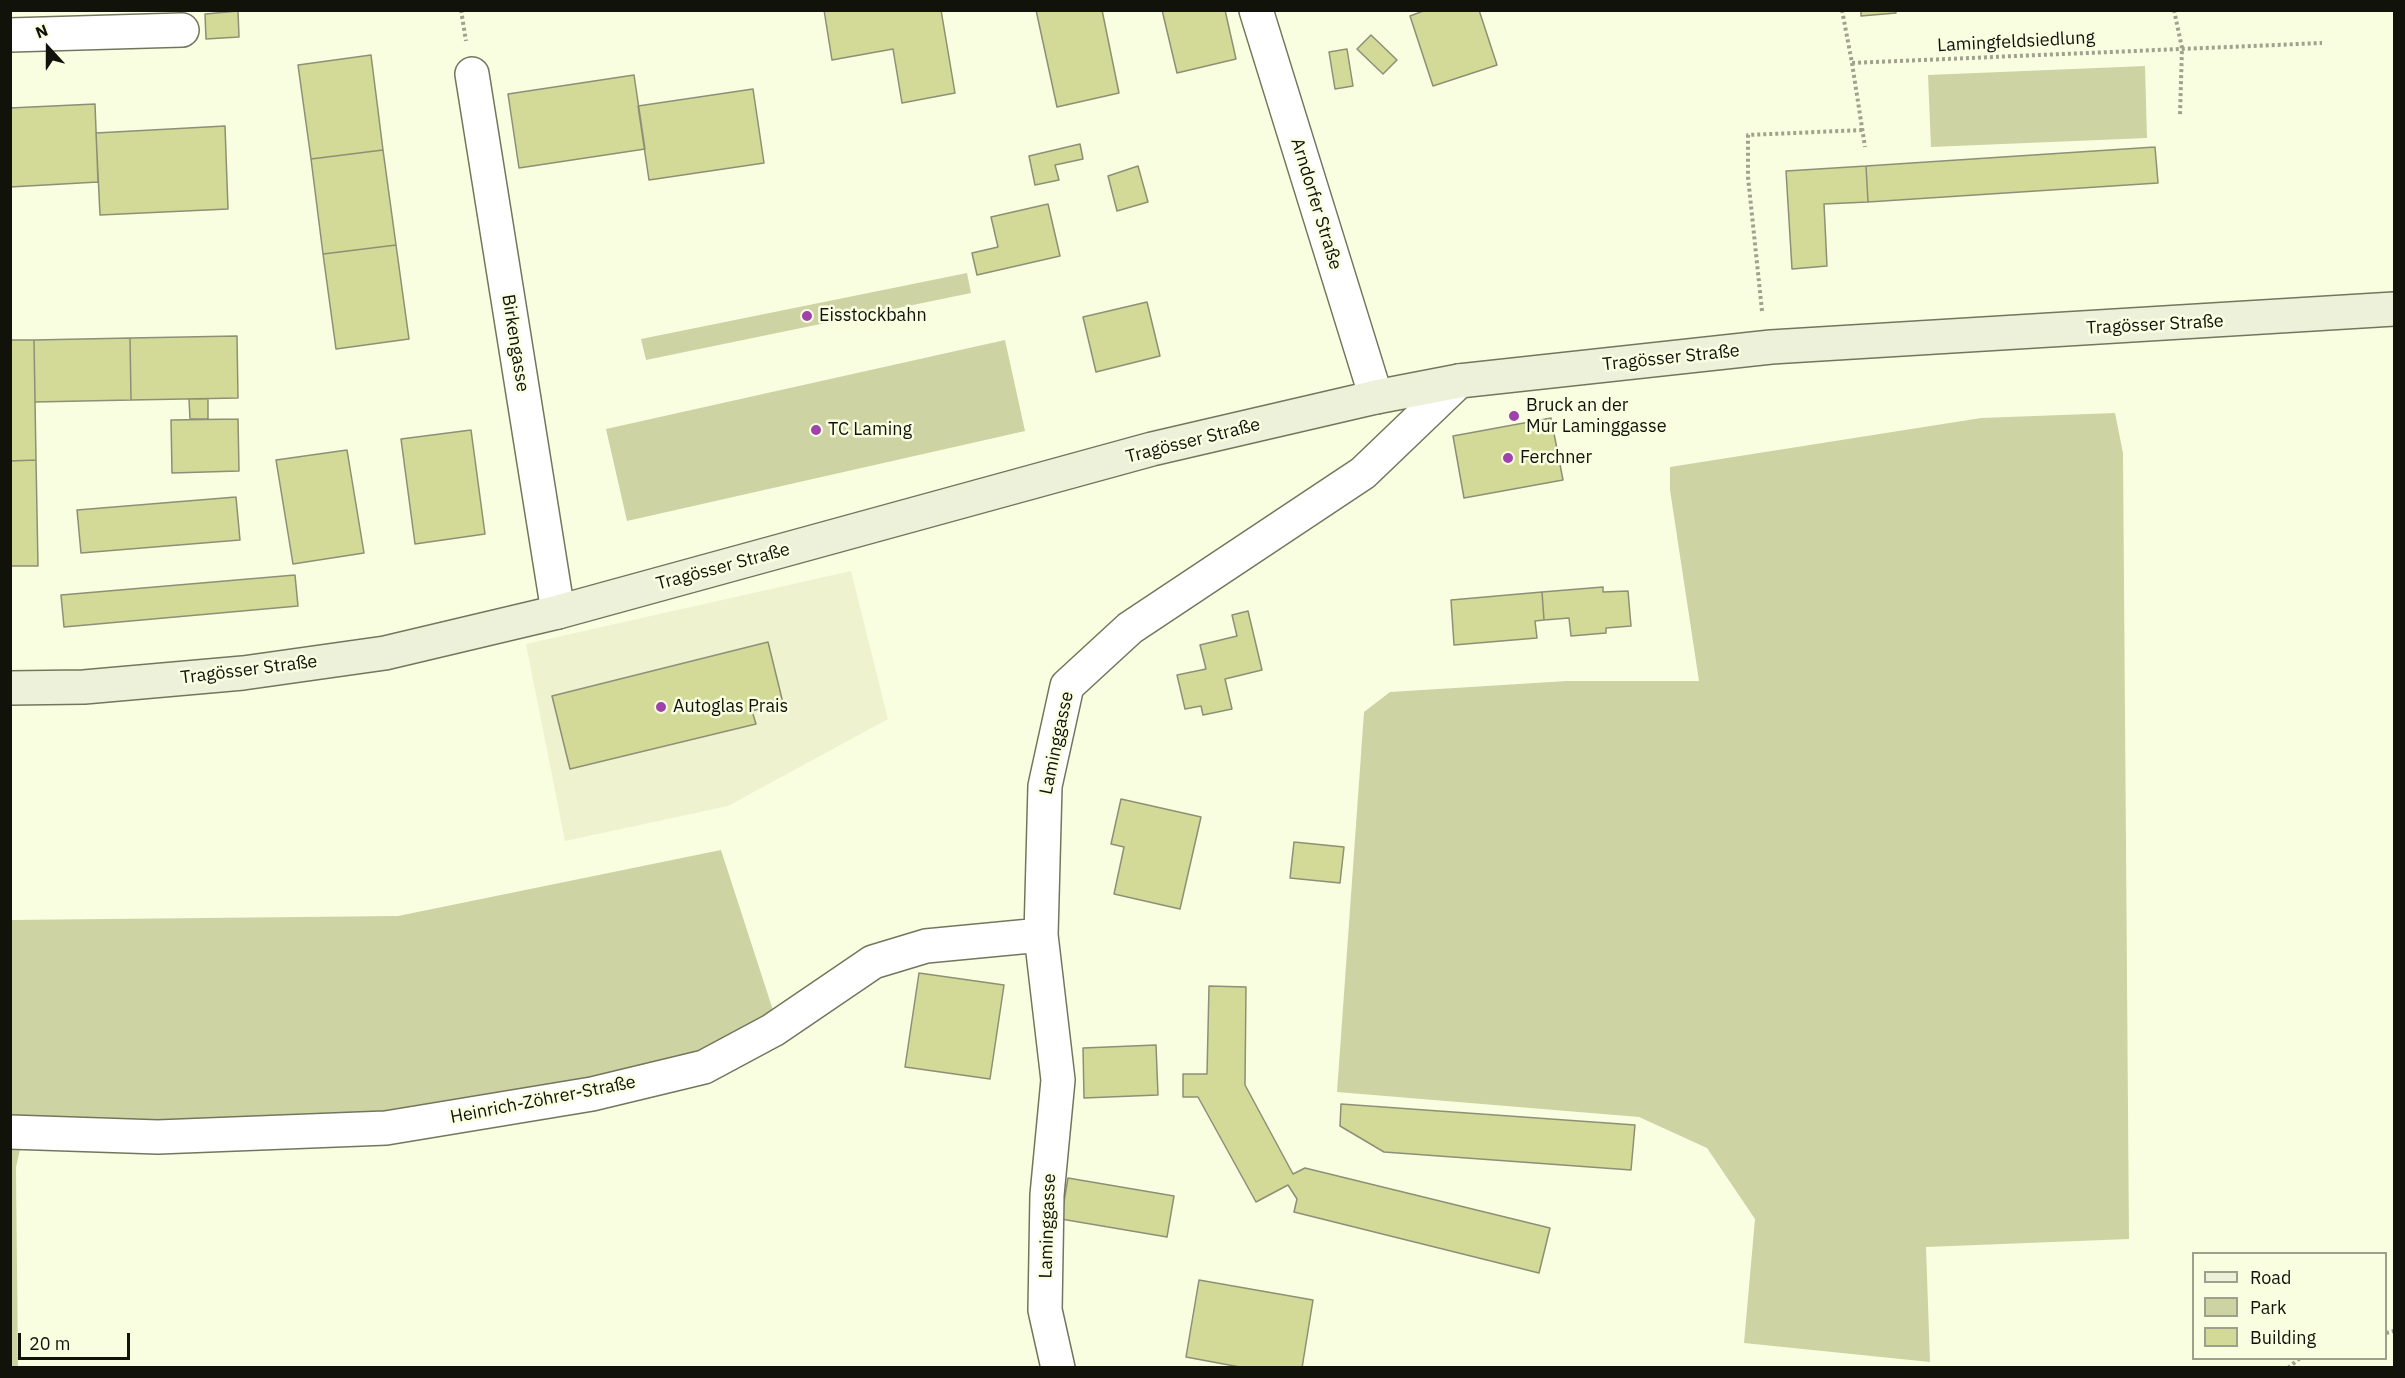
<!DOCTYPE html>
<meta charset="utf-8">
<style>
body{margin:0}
#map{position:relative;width:2405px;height:1378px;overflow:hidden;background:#fafee1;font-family:"IBM Plex Sans",sans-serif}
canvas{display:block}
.frame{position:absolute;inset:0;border:12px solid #111209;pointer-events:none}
.legend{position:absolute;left:2192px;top:1252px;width:195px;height:108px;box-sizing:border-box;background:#fafee1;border:2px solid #9da08b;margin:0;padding:8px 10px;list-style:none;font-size:18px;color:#111209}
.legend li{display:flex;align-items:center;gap:12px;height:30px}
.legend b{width:30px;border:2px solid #9da08b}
.north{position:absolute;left:18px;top:18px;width:60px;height:60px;-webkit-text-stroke:4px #fafee1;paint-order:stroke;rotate:339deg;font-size:16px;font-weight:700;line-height:24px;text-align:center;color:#111209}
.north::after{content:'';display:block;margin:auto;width:21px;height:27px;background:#111209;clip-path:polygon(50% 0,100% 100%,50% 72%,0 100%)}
.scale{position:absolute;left:18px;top:1333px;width:112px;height:27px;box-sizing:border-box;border:3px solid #111209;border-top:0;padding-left:8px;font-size:18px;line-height:21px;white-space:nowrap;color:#111209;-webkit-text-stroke:4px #fafee1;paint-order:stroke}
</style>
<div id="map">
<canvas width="2405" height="1378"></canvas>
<div class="frame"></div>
<ul class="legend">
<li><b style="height:8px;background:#eef1d9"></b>Road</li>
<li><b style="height:16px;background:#ced3a3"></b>Park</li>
<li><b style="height:16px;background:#d3d996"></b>Building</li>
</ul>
<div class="north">N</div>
<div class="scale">20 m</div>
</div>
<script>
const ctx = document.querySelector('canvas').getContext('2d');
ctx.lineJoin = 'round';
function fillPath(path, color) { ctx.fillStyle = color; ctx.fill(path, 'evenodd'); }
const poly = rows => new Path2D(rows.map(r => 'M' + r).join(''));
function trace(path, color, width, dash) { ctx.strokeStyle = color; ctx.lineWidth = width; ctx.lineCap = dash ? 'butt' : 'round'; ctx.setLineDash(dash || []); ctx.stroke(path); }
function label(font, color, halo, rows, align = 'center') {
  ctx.font = font + ' "IBM Plex Sans",sans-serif'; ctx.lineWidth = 5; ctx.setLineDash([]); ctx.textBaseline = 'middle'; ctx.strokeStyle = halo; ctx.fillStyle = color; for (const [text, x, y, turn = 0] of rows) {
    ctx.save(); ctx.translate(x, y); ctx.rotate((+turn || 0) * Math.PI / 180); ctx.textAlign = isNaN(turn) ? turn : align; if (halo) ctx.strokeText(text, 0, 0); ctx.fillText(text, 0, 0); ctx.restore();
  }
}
fillPath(poly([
 [851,571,888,719,728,806,565,841,526,644]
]), '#eef2ce');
fillPath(poly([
 [2145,66,2147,138,1931,147,1928,75],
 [967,273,971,293,646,360,641,339],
 [1005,340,1025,431,627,521,606,429],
 [2115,413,2123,453,2129,1239,1926,1247,1930,1362,1744,1343,1755,1219,1707,1148,1639,1117,1337,1092,1364,712,1390,692,1567,681,1699,681,1670,490,1670,467,1981,418],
 [721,850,782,1038,743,1066,676,1092,535,1116,21,1145,16,1167,18,1367,11,1367,10,920,398,916]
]), '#ced3a3');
const building = poly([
 [824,10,941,10,955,93,902,103,893,49,832,60,824,10],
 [1036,10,1102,10,1119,93,1057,107,1036,10],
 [1162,10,1225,10,1236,59,1177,73,1162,10],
 [1426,10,1479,10,1497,65,1433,86,1410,16,1426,10],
 [1861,10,1895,10,1896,13,1861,16,1861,10],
 [238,11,239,37,206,39,205,14,238,11],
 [1371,35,1397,60,1383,74,1357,49,1371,35],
 [1347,49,1353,86,1335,89,1329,52,1347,49],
 [371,55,383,150,311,159,298,65,371,55],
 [634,75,645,149,519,168,508,94,634,75],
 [753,89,764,163,649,180,638,106,753,89],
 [95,104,98,182,10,187,10,108,95,104],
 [225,126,228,209,100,215,96,133,225,126],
 [1080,144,1083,159,1055,165,1059,180,1035,185,1029,156,1080,144],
 [2155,147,2158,183,1868,202,1866,166,2155,147],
 [383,150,396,245,323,254,311,159,383,150],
 [1138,166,1148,202,1117,211,1108,176,1138,166],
 [1866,166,1868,202,1824,204,1827,266,1792,269,1786,171,1866,166],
 [1048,204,1060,256,977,275,972,253,998,247,991,217,1048,204],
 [396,245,409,339,336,349,323,254,396,245],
 [1147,302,1160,356,1096,372,1083,317,1147,302],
 [237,336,238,398,131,400,130,338,237,336],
 [130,338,131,400,35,402,34,340,130,338],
 [10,340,34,340,36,460,10,461,10,340],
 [189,399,208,399,208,419,190,419,189,399],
 [1551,418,1563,480,1464,498,1453,436,1551,418],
 [238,419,239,471,172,473,171,420,238,419],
 [471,430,485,534,415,544,401,439,471,430],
 [347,450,364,553,293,564,276,460,347,450],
 [36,460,38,566,10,566,10,461,36,460],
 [236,497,240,540,81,553,77,510,236,497],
 [295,575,298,606,64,627,61,595,295,575],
 [1603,587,1603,592,1628,591,1631,626,1606,628,1606,633,1571,636,1569,618,1544,620,1542,592,1603,587],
 [1542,592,1544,620,1535,621,1537,638,1454,645,1451,600,1542,592],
 [1248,611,1262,670,1225,679,1232,709,1203,715,1201,706,1185,709,1177,675,1206,669,1200,645,1237,636,1232,615,1248,611],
 [768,642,783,703,752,711,756,724,570,769,552,696,768,642],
 [1121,799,1201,817,1180,909,1114,894,1124,847,1111,844,1121,799],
 [1294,842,1344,847,1340,883,1290,878,1294,842],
 [919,973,1004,985,990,1079,905,1067,919,973],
 [1209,986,1246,987,1245,1085,1293,1174,1305,1168,1550,1228,1539,1273,1294,1212,1297,1199,1288,1185,1256,1202,1198,1097,1183,1097,1183,1074,1207,1074,1209,986],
 [1156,1045,1158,1095,1084,1098,1083,1048,1156,1045],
 [1341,1104,1635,1125,1631,1170,1384,1152,1340,1126,1341,1104],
 [1068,1178,1174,1196,1167,1237,1061,1219,1068,1178],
 [1199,1280,1313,1300,1302,1368,1245,1368,1186,1357,1199,1280]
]);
fillPath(building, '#d3d996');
trace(building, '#8d9076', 1.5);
const street = poly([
 [1256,10,1376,397],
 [10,35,182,30],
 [472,74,558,612],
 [10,1132,158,1137,386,1128,592,1094,704,1067,773,1030,873,962,926,946,1041,935],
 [1058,1368,1045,1310,1047,1195,1058,1080,1041,935,1045,786,1067,686,1130,628,1363,473,1459,381]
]);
const secondary = poly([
 [10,688,84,687,243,673,385,653,558,612,1152,449,1376,397,1459,381,1771,347,2394,309]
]);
trace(street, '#73765d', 36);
trace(secondary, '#73765d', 36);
trace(poly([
 [461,10,466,41],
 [1842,10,1852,63,2322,43],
 [2174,10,2182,48,2180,115],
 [1852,63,1865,147],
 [1762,311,1748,177,1748,135,1863,130],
 [2386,1333,2394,1331],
 [2288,1368,2300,1358]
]), '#a0a28d', 4, [3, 3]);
trace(street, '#fff', 33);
trace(secondary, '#eef1d9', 33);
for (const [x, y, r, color] of [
 [807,316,6,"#9f42ac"],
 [1514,416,6,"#9f42ac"],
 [816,430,6,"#9f42ac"],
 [1508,458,6,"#9f42ac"],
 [661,707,6,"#9f42ac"]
]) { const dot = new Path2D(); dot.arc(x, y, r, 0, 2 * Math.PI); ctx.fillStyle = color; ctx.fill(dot); trace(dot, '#fafee1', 2); }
label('18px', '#111209', '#fafee1', [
 ["Lamingfeldsiedlung",2016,42,-3],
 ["Arndorfer Straße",1316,204,73],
 ["Tragösser Straße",2155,325,-3],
 ["Birkengasse",515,343,81],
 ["Tragösser Straße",1671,358,-6],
 ["Tragösser Straße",1193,441,-14],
 ["Tragösser Straße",723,567,-15],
 ["Tragösser Straße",249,670,-7],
 ["Laminggasse",1057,743,-78],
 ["Heinrich-Zöhrer-Straße",543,1100,-11],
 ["Laminggasse",1048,1226,-88]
]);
label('18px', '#111209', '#fafee1', [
 ["Eisstockbahn",819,316],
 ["Bruck an der",1526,406],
 ["Mur Laminggasse",1526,427],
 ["TC Laming",828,430],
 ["Ferchner",1520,458],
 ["Autoglas Prais",673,707]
], 'left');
</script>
